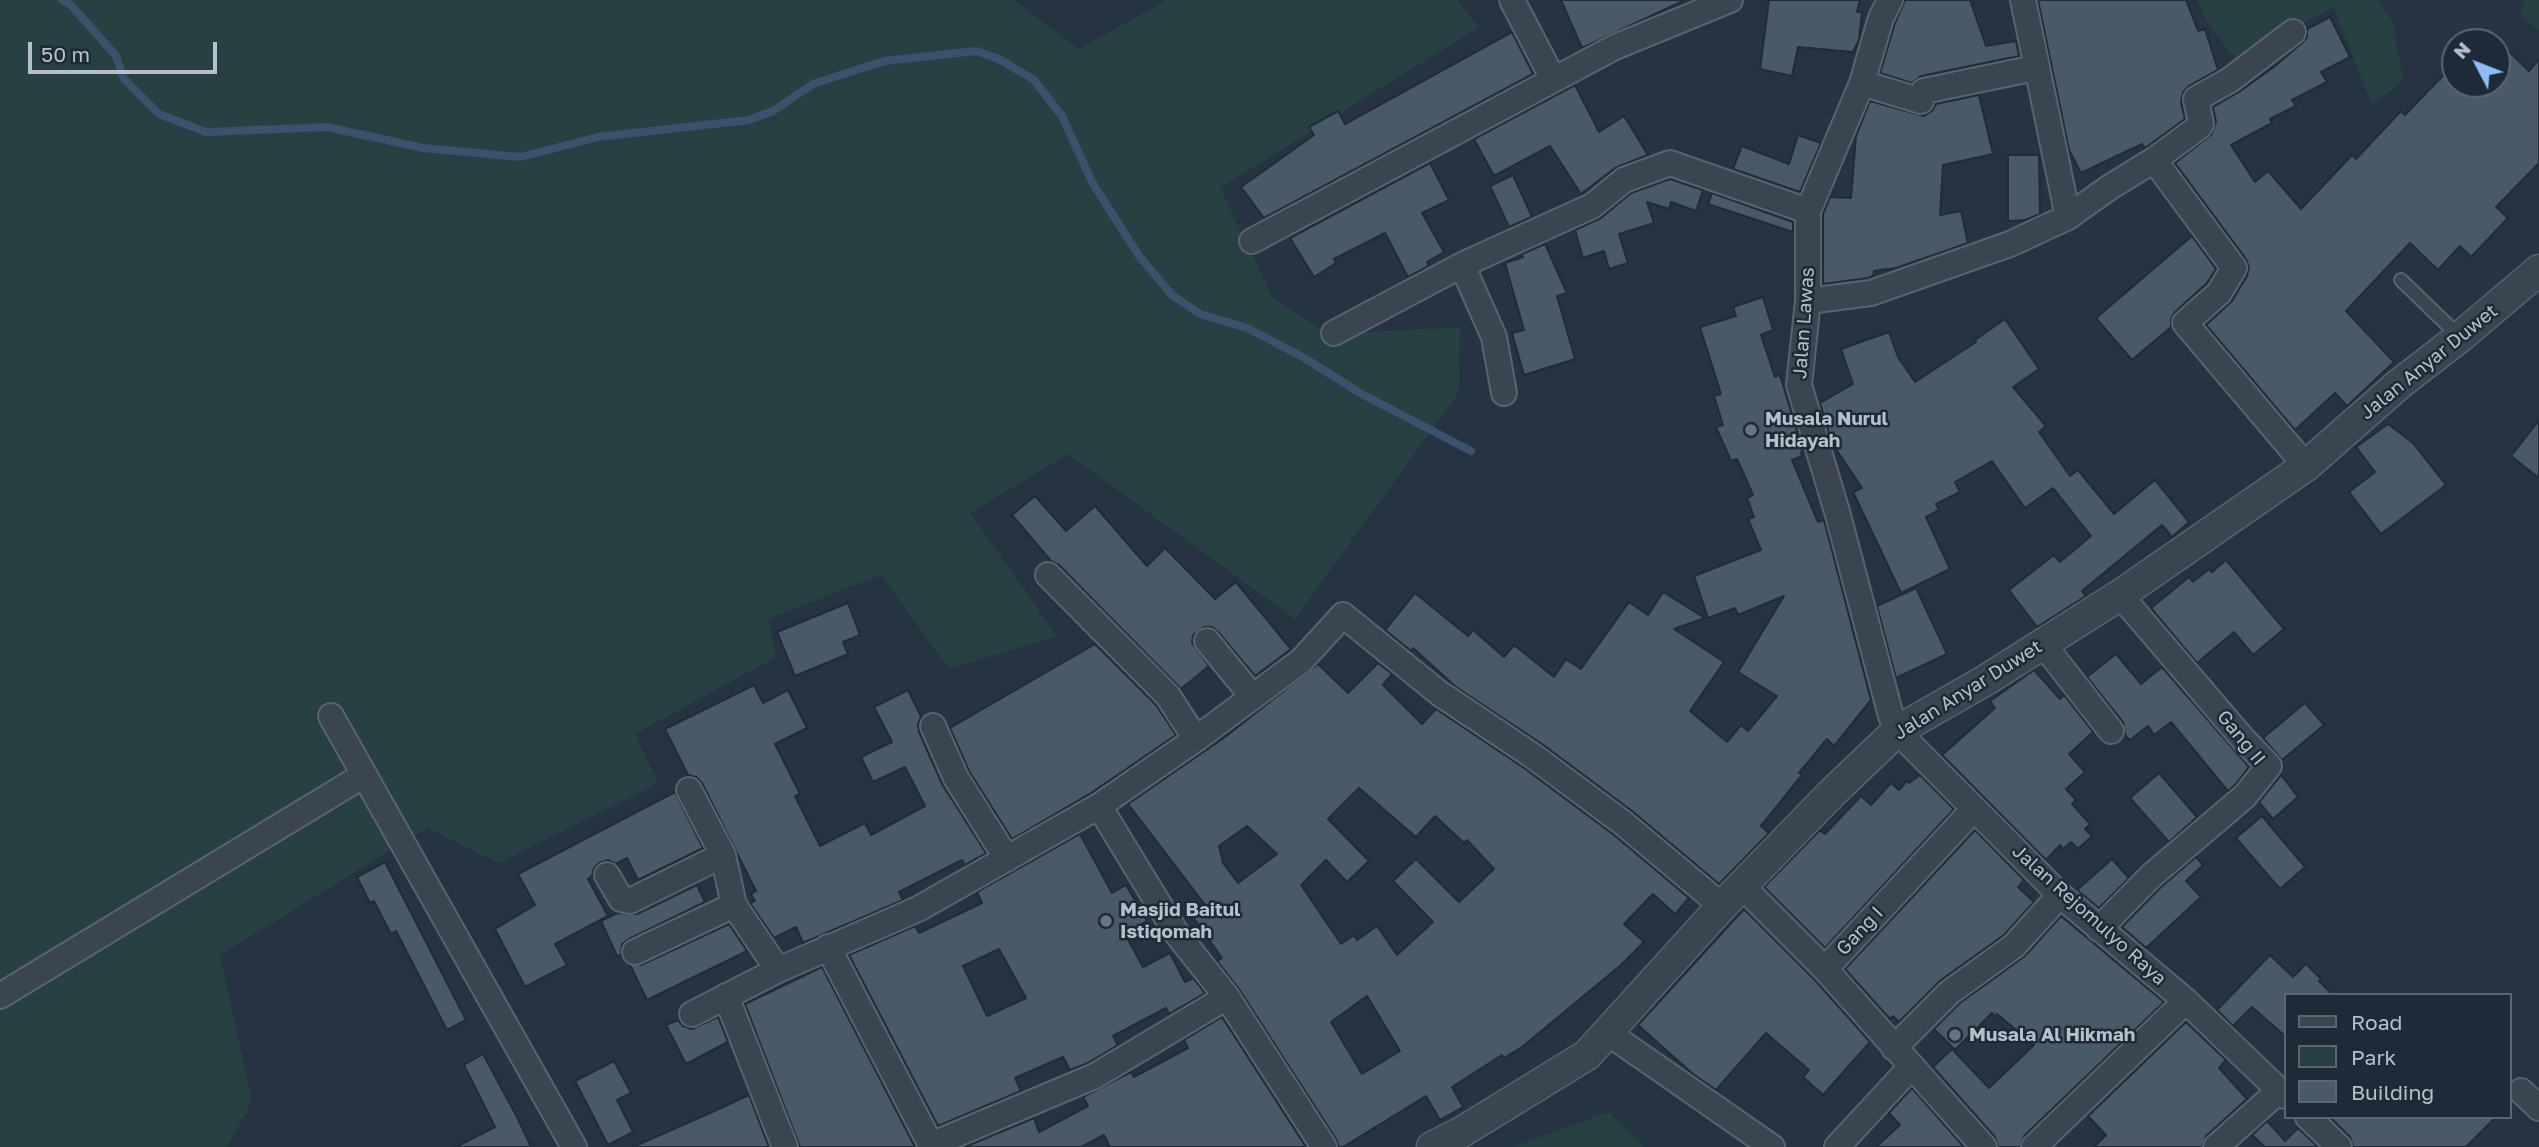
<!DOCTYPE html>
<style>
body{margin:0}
#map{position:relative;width:2539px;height:1147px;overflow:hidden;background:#253342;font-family:"Golos Text",sans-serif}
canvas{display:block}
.legend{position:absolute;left:2284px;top:993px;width:228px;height:126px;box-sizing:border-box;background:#1e2a37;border:2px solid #5b6672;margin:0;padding:9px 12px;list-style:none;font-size:21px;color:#b6c0cb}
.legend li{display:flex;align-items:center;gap:14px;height:35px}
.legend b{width:35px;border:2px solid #5b6672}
.north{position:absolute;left:2441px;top:28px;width:70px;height:70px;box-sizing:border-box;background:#1e2a37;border:2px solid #5b6672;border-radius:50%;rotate:312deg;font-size:19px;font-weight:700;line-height:28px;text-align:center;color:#b6c0cb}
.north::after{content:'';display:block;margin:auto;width:24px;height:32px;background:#8cbefb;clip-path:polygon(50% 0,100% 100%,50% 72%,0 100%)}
.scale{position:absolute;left:28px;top:42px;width:189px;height:32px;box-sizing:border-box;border:4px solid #b6c0cb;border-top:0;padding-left:9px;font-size:21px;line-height:24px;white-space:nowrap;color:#b6c0cb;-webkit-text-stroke:5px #1e2a37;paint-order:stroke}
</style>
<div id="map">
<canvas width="2539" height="1147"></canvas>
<ul class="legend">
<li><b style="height:9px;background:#3a4551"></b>Road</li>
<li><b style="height:19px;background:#274143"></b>Park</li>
<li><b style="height:19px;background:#495968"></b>Building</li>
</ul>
<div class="north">N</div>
<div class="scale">50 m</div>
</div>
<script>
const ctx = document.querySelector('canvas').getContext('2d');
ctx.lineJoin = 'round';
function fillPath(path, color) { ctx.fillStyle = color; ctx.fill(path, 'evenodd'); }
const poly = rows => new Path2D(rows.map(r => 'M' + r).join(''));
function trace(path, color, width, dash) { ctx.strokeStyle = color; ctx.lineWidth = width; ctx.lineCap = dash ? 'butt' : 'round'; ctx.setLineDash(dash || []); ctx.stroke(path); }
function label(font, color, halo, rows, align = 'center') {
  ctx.font = font + ' "Golos Text",sans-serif'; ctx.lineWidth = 5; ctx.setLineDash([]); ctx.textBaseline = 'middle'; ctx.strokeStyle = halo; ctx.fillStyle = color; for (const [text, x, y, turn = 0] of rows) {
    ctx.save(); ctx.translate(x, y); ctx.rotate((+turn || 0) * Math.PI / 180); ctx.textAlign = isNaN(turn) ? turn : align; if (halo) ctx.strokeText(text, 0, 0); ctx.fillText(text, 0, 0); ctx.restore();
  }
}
fillPath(poly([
 [0,0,1014,0,1079,49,1167,0,1457,0,1479,27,1220,188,1273,298,1328,334,1460,327,1459,392,1295,619,1068,454,970,513,1057,636,949,669,881,575,768,619,776,657,635,734,658,783,499,863,427,828,220,955,252,1101,227,1147,0,1147],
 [2197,0,2378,0,2393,22,2403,81,2372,105,2333,7,2235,59,2208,24],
 [2525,0,2539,0,2539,30,2520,16],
 [1608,1112,1645,1147,1512,1147]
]), '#274143');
trace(poly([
 [62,0,70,4,116,56,124,79,159,114,206,132,327,127,423,148,520,157,598,137,749,120,773,111,813,84,884,61,976,51,999,59,1034,80,1062,116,1092,182,1139,256,1172,295,1200,314,1247,328,1303,357,1360,393,1471,451]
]), '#3a526b', 8);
const building = poly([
 [1561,0,1685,0,1582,48,1561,0],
 [1769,0,1860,0,1857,12,1862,12,1859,40,1853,52,1798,47,1792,76,1760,69,1769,0],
 [1905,0,1970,0,1986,46,2016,41,2019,56,1921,76,1912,83,1880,73,1895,23,1905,0],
 [2038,0,2186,0,2198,31,2205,29,2218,70,2189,86,2183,92,2181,102,2185,119,2145,148,2142,144,2081,173,2069,150,2038,0],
 [2330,17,2350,57,2321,72,2327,82,2292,100,2296,106,2270,119,2272,123,2231,145,2255,182,2268,171,2301,209,2352,155,2356,159,2401,111,2405,115,2455,63,2455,84,2497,84,2497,40,2529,71,2539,59,2539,163,2496,207,2508,218,2471,257,2460,246,2438,270,2410,243,2346,311,2394,362,2347,406,2335,393,2295,430,2206,325,2232,301,2247,276,2249,267,2246,259,2175,163,2211,135,2216,122,2213,107,2239,92,2275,66,2302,43,2307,37,2307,29,2330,17],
 [1512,32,1533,74,1264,218,1241,187,1314,135,1309,127,1338,111,1345,124,1512,32],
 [1575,85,1599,132,1624,116,1648,155,1615,168,1581,194,1550,146,1494,176,1474,139,1575,85],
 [1979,95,1993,154,1943,165,1940,215,1961,211,1968,243,1896,268,1874,271,1873,276,1868,278,1823,284,1823,214,1830,197,1851,198,1856,136,1870,101,1924,116,1932,111,1936,104,1979,95],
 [1798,135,1821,143,1800,192,1733,169,1742,146,1789,164,1798,135],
 [2008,155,2039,155,2040,214,2025,220,2008,221,2008,155],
 [1430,163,1449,200,1422,213,1444,252,1427,262,1429,266,1408,277,1385,233,1334,259,1336,263,1314,277,1290,238,1430,163],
 [1513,175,1532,217,1509,227,1490,186,1513,175],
 [1670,179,1703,190,1696,211,1671,202,1669,209,1647,202,1654,223,1619,234,1628,263,1609,269,1604,251,1583,258,1575,230,1601,218,1631,193,1670,179],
 [1712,193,1793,222,1793,232,1708,204,1712,193],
 [2192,236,2216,269,2207,283,2175,312,2171,319,2171,327,2132,360,2096,318,2192,236],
 [1545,244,1567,293,1557,296,1575,359,1524,375,1512,333,1524,330,1505,263,1523,257,1522,254,1545,244],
 [1763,297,1773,330,1761,335,1775,377,1780,375,1803,451,1801,452,1802,456,1792,460,1818,522,1824,520,1871,700,1834,746,1827,739,1799,773,1802,775,1761,826,1769,833,1719,884,1632,811,1542,744,1456,687,1413,648,1411,651,1385,630,1415,593,1468,636,1473,630,1504,657,1514,645,1554,677,1566,659,1581,669,1629,602,1648,615,1663,592,1705,618,1674,629,1724,662,1690,711,1727,742,1741,725,1748,731,1777,696,1738,672,1784,596,1738,615,1735,608,1708,618,1694,576,1761,550,1748,519,1754,517,1747,498,1753,495,1737,459,1731,461,1716,427,1723,425,1714,396,1721,394,1700,327,1736,316,1733,307,1763,297],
 [2005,319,2039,369,2013,387,2046,426,2039,432,2070,476,2078,470,2114,514,2155,480,2189,522,2172,537,2162,525,2082,591,2086,596,2037,627,2009,590,2054,555,2060,562,2091,536,2053,488,2025,508,1992,461,1955,482,1960,492,1936,504,1939,510,1926,517,1950,569,1901,593,1853,492,1862,488,1832,443,1820,403,1853,384,1841,349,1889,332,1898,357,1915,382,1976,342,1975,340,2005,319],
 [2539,420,2539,478,2511,456,2539,420],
 [2388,424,2413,443,2446,485,2381,534,2349,492,2375,472,2356,447,2388,424],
 [1035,496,1066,531,1095,506,1147,566,1165,548,1215,599,1236,582,1291,649,1255,676,1218,632,1212,627,1204,627,1193,635,1192,643,1209,666,1181,689,1059,565,1051,561,1012,515,1035,496],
 [2226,560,2284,629,2253,655,2234,632,2197,663,2151,608,2189,577,2193,582,2209,569,2212,572,2226,560],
 [1916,588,1947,654,1896,678,1877,606,1916,588],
 [848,603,860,635,843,642,848,654,795,676,777,632,848,603],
 [1095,644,1156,705,1176,735,1091,793,1012,839,969,771,950,728,1095,644],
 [2116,654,2141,684,2162,667,2249,767,2235,785,2228,791,2171,722,2154,735,2148,726,2130,740,2125,735,2123,722,2087,677,2116,654],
 [1378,663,1392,674,1383,685,1422,724,1436,709,1524,768,1614,835,1689,898,1675,914,1653,894,1624,924,1644,942,1621,965,1522,1047,1504,1058,1502,1055,1452,1087,1463,1107,1440,1120,1426,1096,1343,1147,1339,1147,1336,1139,1239,989,1217,961,1222,958,1192,916,1206,906,1128,804,1225,737,1318,664,1348,693,1378,663],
 [1359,788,1416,837,1435,816,1464,843,1467,840,1494,869,1459,902,1416,859,1393,881,1433,922,1397,955,1377,926,1357,940,1354,935,1341,944,1301,885,1326,860,1347,882,1369,861,1328,819,1359,788],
 [1247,826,1277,854,1238,883,1223,863,1219,846,1247,826],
 [1367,996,1400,1051,1362,1074,1331,1022,1367,996],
 [2034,670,2060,699,2064,695,2093,732,2069,754,2085,772,2066,789,2076,800,2072,804,2090,824,2085,829,2092,836,2078,849,2071,842,2063,849,2060,845,2046,860,1942,755,1995,708,1990,701,2034,670],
 [754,685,763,703,788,690,807,728,775,744,800,794,795,796,820,846,865,823,871,835,925,806,905,767,873,782,861,757,892,742,874,707,908,690,921,717,918,724,919,732,942,784,986,853,965,865,962,860,899,892,903,900,803,943,796,927,774,938,750,903,755,901,751,894,756,891,702,783,696,777,688,775,665,729,754,685],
 [2305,703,2324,725,2282,760,2263,738,2305,703],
 [2159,773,2197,817,2169,842,2130,798,2159,773],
 [1920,775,1954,809,1825,948,1764,887,1820,830,1825,834,1861,796,1871,805,1891,783,1899,790,1907,781,1909,783,1920,775],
 [2281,775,2298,797,2273,819,2259,802,2281,775],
 [675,792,703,848,638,880,627,858,616,864,608,860,599,863,594,868,592,876,588,879,608,916,555,944,567,965,525,987,495,929,535,905,518,874,675,792],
 [2262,816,2305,867,2280,889,2236,838,2262,816],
 [1975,830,2024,880,2018,887,2034,902,2004,935,1941,980,1899,1022,1893,1016,1890,1019,1845,969,1975,830],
 [1080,834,1112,893,1126,885,1147,921,1125,934,1143,967,1170,953,1185,982,1193,978,1205,993,1169,1014,1166,1008,1113,1036,1118,1045,1088,1063,1070,1070,1063,1057,1015,1078,1021,1091,938,1126,849,955,915,926,919,933,982,903,977,892,1080,834],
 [999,949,1026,998,987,1016,963,966,999,949],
 [2196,857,2203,865,2186,881,2201,897,2146,948,2122,927,2161,887,2196,857],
 [2112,859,2129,878,2099,908,2077,890,2112,859],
 [385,862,466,1020,447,1030,396,931,391,934,374,901,370,903,357,877,385,862],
 [697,885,705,902,629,939,622,944,621,955,617,956,601,921,617,913,637,914,697,885],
 [1744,909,1814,979,1870,1042,1823,1095,1803,1077,1809,1070,1766,1033,1716,1090,1693,1074,1638,1025,1744,909],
 [2061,916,2164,1002,2024,1136,2020,1147,1998,1147,1995,1137,1933,1067,1952,1049,1989,1088,2034,1045,1997,1014,1995,1016,1992,1013,1955,1050,1934,1029,1960,1003,2025,956,2061,916],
 [729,924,747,951,647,1000,630,965,641,965,729,924],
 [2270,955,2293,977,2306,964,2321,979,2319,981,2333,995,2285,995,2285,1036,2252,1007,2233,1026,2217,1010,2270,955],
 [822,967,915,1147,800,1147,745,1004,822,967],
 [718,1017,728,1042,686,1064,666,1025,678,1020,683,1026,692,1029,718,1017],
 [1222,1017,1306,1147,1110,1147,1104,1135,1081,1147,965,1147,1034,1118,1039,1132,1088,1106,1083,1097,1131,1072,1134,1077,1188,1048,1184,1040,1222,1017],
 [2186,1022,2226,1060,2219,1068,2247,1099,2206,1136,2202,1147,2094,1147,2106,1135,2088,1116,2186,1022],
 [483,1054,517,1117,531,1147,456,1147,495,1127,464,1065,483,1054],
 [614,1061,631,1093,617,1100,633,1132,608,1145,575,1081,614,1061],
 [1912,1088,1964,1147,1876,1147,1900,1125,1889,1113,1912,1088],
 [749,1095,769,1147,633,1147,710,1113,749,1095],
 [2330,1117,2496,1117,2466,1147,2353,1147,2350,1137,2330,1117],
 [2267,1121,2285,1141,2298,1128,2318,1147,2265,1147,2252,1135,2267,1121]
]);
fillPath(building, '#495968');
trace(building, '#202c39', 2);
const service = poly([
 [2401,280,2460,337]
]);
const minor = poly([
 [1512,0,1553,79],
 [1890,0,1881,18,1862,83,1808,211,1808,301,1799,385,1838,515,1891,716,1897,731,2060,895,2186,1001,2285,1096],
 [2023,0,2068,217],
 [1862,83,1921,101,1924,91,2035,68],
 [2154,160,2234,268,2219,293,2185,323,2306,466],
 [1252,241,1615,47,1730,0],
 [1462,265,1494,337,1504,393],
 [1808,301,1871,293,2010,244,2068,217,2110,187,2154,160,2199,127,2201,124,2196,99,2230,80,2293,32],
 [1334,333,1462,265,1592,206,1624,180,1670,163,1808,211],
 [1048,575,1168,696,1196,739],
 [1207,641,1253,697],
 [2043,644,2111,731],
 [331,716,574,1147],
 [933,726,956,778,1007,859],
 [689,790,723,855,734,905,778,970],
 [1099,806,1177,934,1227,997,1324,1147],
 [607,875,621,899,630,901,723,855],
 [1743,887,1825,969,1974,809],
 [2099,929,2151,876,2245,796,2269,766,2244,740,2120,595],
 [828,947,932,1147],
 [635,952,734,905],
 [1825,969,1984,1147],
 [0,996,364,775],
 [726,996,785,1147],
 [692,1014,778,970,918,909,1099,806,1196,739,1301,661,1343,615,1439,693,1533,756,1623,823,1722,906],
 [1608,1033,1772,1147],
 [1894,1048,1950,992,2014,946,2060,895],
 [2521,1091,2539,1108],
 [2308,1117,2339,1147],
 [931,1145,1095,1076,1227,997],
 [1837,1147,1911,1067],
 [2034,1147,2186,1001],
 [2216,1147,2280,1090]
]);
const tertiary = poly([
 [1432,1147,1460,1133,1587,1055,1722,906,1832,793,1897,731,1986,680,2120,595,2306,466,2398,385,2460,337,2539,270]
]);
trace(service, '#57636f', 16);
trace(minor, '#57636f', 28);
trace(tertiary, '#57636f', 33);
trace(service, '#3a4551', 12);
trace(minor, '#3a4551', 24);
trace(tertiary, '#3a4551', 30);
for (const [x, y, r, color] of [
 [1751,430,7,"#6b7280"],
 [1106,921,7,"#6b7280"],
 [1955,1035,7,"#6b7280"]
]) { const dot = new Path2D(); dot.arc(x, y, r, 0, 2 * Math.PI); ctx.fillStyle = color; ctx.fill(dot); trace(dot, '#1e2a37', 2.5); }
label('19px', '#b6c0cb', '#1e2a37', [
 ["Jalan Lawas",1804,323,-86],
 ["Jalan Anyar Duwet",2429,362,-39],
 ["Jalan Anyar Duwet",1968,690,-32],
 ["Gang II",2241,738,51],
 ["Jalan Rejomulyo Raya",2089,915,42],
 ["Gang I",1860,931,-47]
]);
label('bold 19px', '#b6c0cb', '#1e2a37', [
 ["Musala Nurul",1765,419],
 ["Hidayah",1765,441],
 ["Masjid Baitul",1120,910],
 ["Istiqomah",1120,932],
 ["Musala Al Hikmah",1969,1035]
], 'left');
</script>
